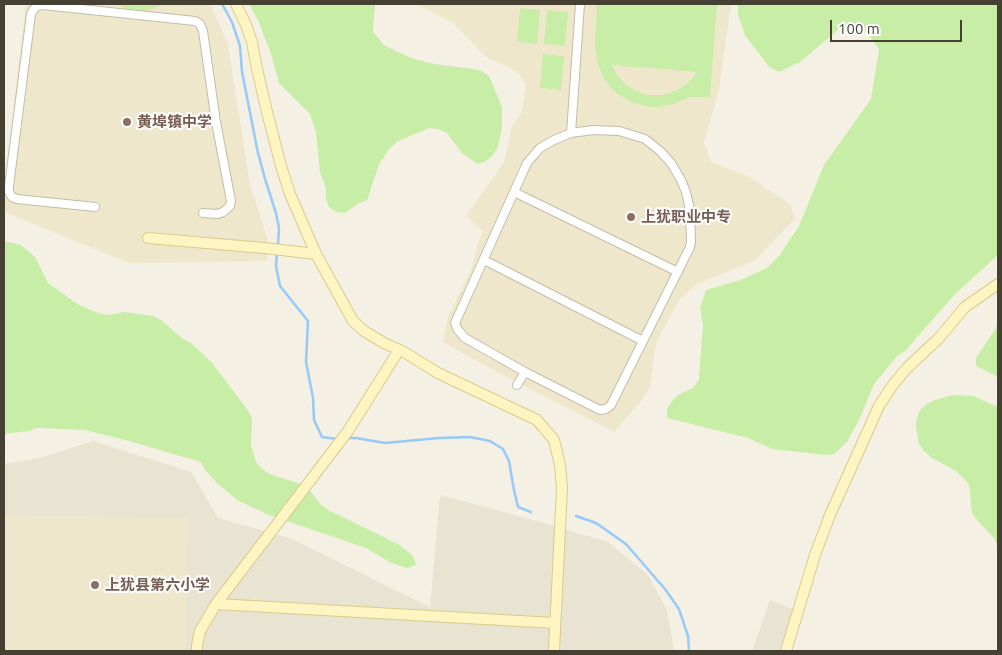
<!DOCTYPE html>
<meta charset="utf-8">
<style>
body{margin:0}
#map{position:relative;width:1002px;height:655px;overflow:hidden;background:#f4f0e3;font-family:Ubuntu,sans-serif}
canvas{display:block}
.frame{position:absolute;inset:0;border:5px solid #464033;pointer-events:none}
.scale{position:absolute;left:830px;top:20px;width:132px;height:22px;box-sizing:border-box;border:2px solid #464033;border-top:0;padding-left:6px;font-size:15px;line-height:18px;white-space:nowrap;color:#464033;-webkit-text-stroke:4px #fff;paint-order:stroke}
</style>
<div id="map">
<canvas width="1002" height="655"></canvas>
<div class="frame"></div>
<div class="scale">100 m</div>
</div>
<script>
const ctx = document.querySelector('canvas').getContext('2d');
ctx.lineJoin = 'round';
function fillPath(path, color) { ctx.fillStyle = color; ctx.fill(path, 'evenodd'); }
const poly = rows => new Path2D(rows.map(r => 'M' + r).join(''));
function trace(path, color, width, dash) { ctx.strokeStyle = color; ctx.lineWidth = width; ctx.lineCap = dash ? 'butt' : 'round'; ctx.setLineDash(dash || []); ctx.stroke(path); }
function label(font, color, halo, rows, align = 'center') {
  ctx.font = font + ' Ubuntu,"Noto Sans SC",sans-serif'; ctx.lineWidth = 4; ctx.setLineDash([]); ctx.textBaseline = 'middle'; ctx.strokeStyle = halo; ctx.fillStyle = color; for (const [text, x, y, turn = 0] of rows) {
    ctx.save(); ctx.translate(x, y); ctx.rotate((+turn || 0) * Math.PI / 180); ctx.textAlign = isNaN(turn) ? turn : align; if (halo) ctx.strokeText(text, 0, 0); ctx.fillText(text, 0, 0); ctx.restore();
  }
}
fillPath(poly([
 [93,441,191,472,218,518,290,538,430,607,440,495,544,523,608,542,648,575,667,610,674,651,4,651,4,464,40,458],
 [770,600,803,613,792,651,752,651]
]), '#e9e3d1');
fillPath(poly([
 [26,4,210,4,228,44,250,185,267,237,267,261,129,263,4,212,4,195,8,174,14,103],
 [417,4,731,4,719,90,704,143,711,162,748,176,791,205,795,219,754,261,697,284,679,300,656,343,650,387,642,400,614,432,499,373,443,342,448,317,471,269,478,244,483,231,466,216,504,162,512,126,522,112,526,83,516,71,486,57,453,23],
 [4,515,188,518,186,651,4,651]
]), '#efe7cb');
fillPath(poly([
 [116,4,163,4,152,9,140,11,127,9],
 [249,4,375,4,373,32,385,46,414,59,434,64,473,69,482,71,489,76,502,107,502,127,498,147,493,155,486,161,478,164,463,154,446,132,438,129,429,128,398,141,390,148,379,164,367,200,359,203,345,213,336,212,329,207,326,199,326,188,320,172,316,132,310,114,279,83,271,54,258,20],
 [597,4,717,4,710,97,689,97,674,104,658,107,649,107,633,103,619,95,613,90,603,77,597,62,595,46],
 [612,66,612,65,697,72,690,81,678,90,663,95,648,95,641,93,627,86,617,75],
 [738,4,998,4,998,255,956,293,905,351,897,356,874,384,860,418,847,442,834,454,826,455,772,449,748,438,667,418,667,409,672,401,678,395,694,387,699,379,703,324,700,308,706,290,741,280,767,268,779,256,799,226,824,165,871,99,879,49,865,30,847,26,839,29,800,62,779,72,769,67,745,35,738,15],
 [520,8,540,10,537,44,517,42],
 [547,10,568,12,565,46,544,44],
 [543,54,564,56,561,90,540,88],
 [4,241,21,245,35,257,48,283,79,305,98,313,108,315,124,312,153,316,161,320,183,339,191,343,212,363,247,409,252,418,251,446,256,462,263,470,272,475,301,484,309,489,320,504,328,510,398,544,413,556,416,565,407,568,391,563,366,548,269,515,237,500,217,483,205,470,201,462,129,441,85,430,37,428,29,431,4,434],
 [998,325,998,377,976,366,976,358],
 [953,395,973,396,998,407,998,548,994,538,977,520,972,513,969,484,956,471,932,458,924,451,919,444,916,426,917,417,920,410,927,404,935,400]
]), '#c8eda7');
trace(poly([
 [222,4,232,22,240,46,242,72,258,153,265,179,276,213,279,228,278,246],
 [277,252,276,266,280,286,308,321,306,362,313,398,314,420,322,437,338,439],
 [346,438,356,438,385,443,439,438,470,437,490,441,503,449,509,461,514,490,518,507,531,512],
 [576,516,596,523,626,544,665,589,679,609,688,636,689,651]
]), '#97caf9', 2.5);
const street = poly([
 [571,133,580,4],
 [514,192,678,272],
 [95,207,17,199,12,197,9,192,9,186,31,14,34,9,37,6,43,5,195,21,200,24,203,31,216,122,231,201,230,206,223,212,218,214,203,213],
 [484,260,643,341],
 [517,385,525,372,600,410,606,409,611,405,690,247,691,242,690,210,686,192,681,180,671,163,660,151,645,139,619,131,593,130,571,133,554,140,540,148,527,163,455,323,458,330,465,338,525,372]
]);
const secondary = poly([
 [236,4,246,25,252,42,257,69,267,112,281,166,290,194,316,254,353,321,364,331,384,343,404,352,438,373,537,420,554,440,560,465,562,488,554,651],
 [148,238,264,248,316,254],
 [216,604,555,623],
 [197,651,197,645,200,631,216,604,348,431,399,350],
 [786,651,815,555,830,515,879,406,892,386,907,368,939,338,965,307,998,284]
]);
trace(street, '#c3bca8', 10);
trace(secondary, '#d9cb8d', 12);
trace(street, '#fff', 8);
trace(secondary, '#fff5c2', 10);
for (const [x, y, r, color] of [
 [127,122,5,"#8d6e63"],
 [631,217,5,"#8d6e63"],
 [95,585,5,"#8d6e63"]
]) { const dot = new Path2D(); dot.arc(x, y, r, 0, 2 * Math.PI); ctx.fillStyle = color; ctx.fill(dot); trace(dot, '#fff', 2); }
label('bold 15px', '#785e54', '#fff', [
 ["黄埠镇中学",137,122],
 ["上犹职业中专",641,217],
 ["上犹县第六小学",105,585]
], 'left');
</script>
